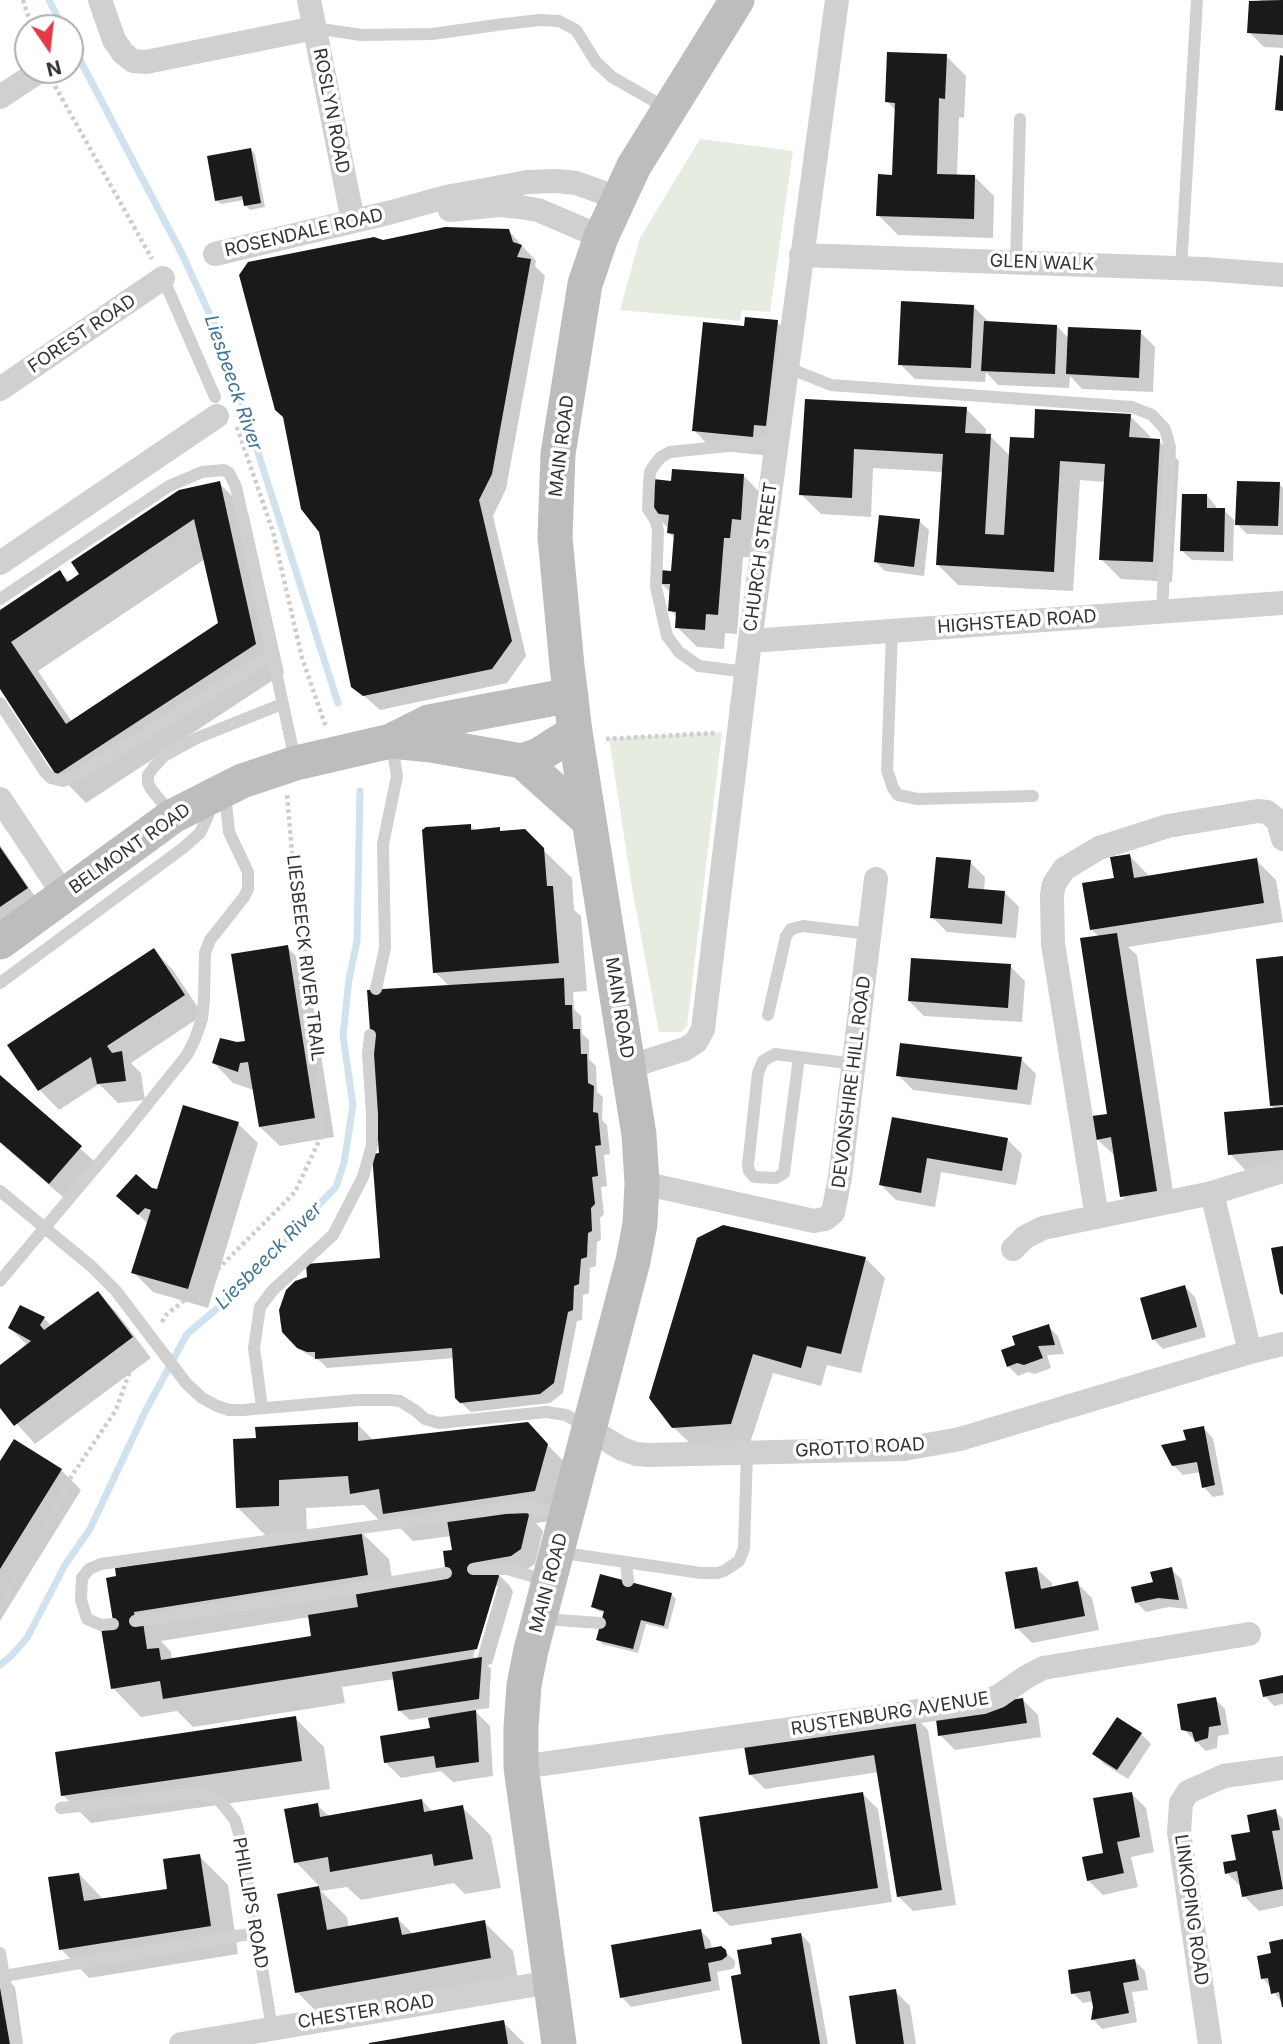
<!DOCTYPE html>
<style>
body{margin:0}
#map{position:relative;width:1283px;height:2044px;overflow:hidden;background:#fff;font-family:Inter,sans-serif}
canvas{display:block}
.north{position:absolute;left:14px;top:14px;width:70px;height:70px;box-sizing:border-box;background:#fff;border:2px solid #adadad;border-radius:50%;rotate:166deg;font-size:19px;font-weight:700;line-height:28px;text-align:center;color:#333}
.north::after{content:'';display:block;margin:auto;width:24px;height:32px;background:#e63946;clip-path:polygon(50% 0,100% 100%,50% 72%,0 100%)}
</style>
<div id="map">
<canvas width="1283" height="2044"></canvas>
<div class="north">N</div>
</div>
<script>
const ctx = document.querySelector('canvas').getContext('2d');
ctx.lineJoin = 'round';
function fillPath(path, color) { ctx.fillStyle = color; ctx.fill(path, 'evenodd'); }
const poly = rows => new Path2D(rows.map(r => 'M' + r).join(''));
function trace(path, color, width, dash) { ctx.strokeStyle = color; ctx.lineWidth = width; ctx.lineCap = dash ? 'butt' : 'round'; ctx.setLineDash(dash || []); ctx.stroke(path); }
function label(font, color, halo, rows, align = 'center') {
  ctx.font = font + ' Inter,sans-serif'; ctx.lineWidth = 7; ctx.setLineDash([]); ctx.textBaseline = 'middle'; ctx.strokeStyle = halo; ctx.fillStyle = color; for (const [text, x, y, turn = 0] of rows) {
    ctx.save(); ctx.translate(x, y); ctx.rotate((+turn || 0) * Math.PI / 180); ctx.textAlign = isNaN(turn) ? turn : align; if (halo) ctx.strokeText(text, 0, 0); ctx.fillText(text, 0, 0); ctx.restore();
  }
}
fillPath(poly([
 [700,139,793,151,770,312,742,310,740,321,620,310,640,238],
 [722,732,687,1026,681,1032,659,1032,632,888,609,738]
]), '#e6ecdf');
fillPath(poly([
 [1260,0,1283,0,1283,48,1264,47,1249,32],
 [946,56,966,76,964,118,959,117,957,176,974,176,994,196,993,238,898,235,878,215,894,176,896,111,887,101],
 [251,150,255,154,265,207,250,210,245,205,244,200,221,204,216,200],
 [508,230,536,261,535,266,545,276,506,489,493,516,526,656,507,683,380,710,353,686,383,241],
 [973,306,988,321,1057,326,1069,339,1140,332,1155,347,1153,392,1082,389,1070,376,1069,388,998,385,986,372,985,382,915,379,900,364],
 [777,322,797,342,772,456,713,450,694,430,746,328],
 [806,400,966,409,986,429,986,436,990,436,1010,456,1035,440,1130,416,1150,436,1150,440,1159,441,1179,461,1172,582,1121,579,1101,559,1106,482,1080,480,1073,591,958,585,938,565,943,472,873,468,871,517,821,514,801,494],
 [744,476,763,496,760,539,751,538,750,557,743,557,737,634,725,633,724,649,697,647,677,627,678,618,670,610,671,593,661,583,673,573,675,539,669,533,669,529,652,512,673,483],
 [219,483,248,512,284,673,86,803,58,774,0,686,0,612,60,572,70,582],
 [205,559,219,624,72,722,38,671],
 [1279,484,1283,488,1283,535,1247,534,1234,521,1233,561,1192,560,1182,551,1207,496,1216,506,1216,510,1224,510,1237,523],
 [919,521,929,530,924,576,885,571,876,562],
 [471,826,476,831,499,829,502,833,524,831,572,878,574,910,581,916,587,991,573,992,574,1009,581,1016,582,1034,589,1040,589,1059,596,1066,597,1092,603,1097,602,1120,607,1125,610,1154,604,1155,607,1186,601,1187,604,1214,600,1218,601,1240,597,1242,596,1266,590,1268,589,1293,583,1295,582,1320,577,1321,563,1393,550,1403,471,1412,456,1398,455,1358,327,1368,320,1361,300,1350,289,1340,283,1332,280,1321,282,1301,382,1259,381,1154,450,987,435,972],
 [0,845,36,898,0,923],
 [1130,856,1149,876,1256,860,1276,880,1283,922,1128,947,1137,955,1176,1211,1142,1216,1122,1196,1116,1157,1097,1139,1109,1115,1099,937,1091,929],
 [970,862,985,877,984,891,1004,892,1019,907,1016,938,947,932,932,917],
 [287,947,307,967,334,1137,280,1146,260,1127,254,1090,233,1083,214,1063,237,1044,247,1043],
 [154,950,173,970,203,1015,131,1063,141,1073,145,1100,118,1103,99,1084,59,1110,40,1090,10,1045],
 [1283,958,1283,1171,1249,1174,1230,1154,1275,1109,1272,1106],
 [1010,966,1025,981,1022,1022,924,1016,909,1001],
 [1021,1059,1036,1074,1031,1105,913,1090,898,1075],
 [0,1078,101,1167,70,1203,0,1143],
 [893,1119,1007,1139,1022,1154,1016,1185,941,1172,935,1207,896,1200,881,1185],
 [238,1124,258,1143,208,1308,153,1292,133,1272,148,1224,119,1195,151,1189,158,1191],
 [865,1258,885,1278,861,1373,827,1365,821,1386,773,1373,750,1443,694,1447,673,1427,651,1397],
 [1185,1287,1195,1297,1206,1337,1163,1349,1154,1340],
 [98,1293,117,1313,151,1358,35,1444,0,1405,0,1367,28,1346,10,1328,44,1318,52,1327],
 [1048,1326,1058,1336,1064,1354,1047,1355,1051,1368,1035,1374,1028,1372,1018,1376,1008,1366,1017,1346],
 [357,1424,374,1441,527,1424,576,1474,563,1519,536,1523,543,1531,535,1564,526,1570,499,1575,510,1586,513,1592,492,1664,487,1665,491,1669,489,1708,474,1710,490,1726,493,1776,453,1782,441,1771,401,1778,386,1763,432,1730,430,1717,410,1720,400,1711,395,1679,342,1687,345,1703,193,1727,177,1711,141,1717,113,1688,116,1628,108,1579,360,1531,389,1559,393,1585,448,1576,454,1551,452,1536,413,1541,392,1520,381,1522,364,1505,306,1508,307,1534,266,1536,237,1507,258,1440],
 [494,1586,498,1586,477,1658,473,1657],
 [310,1617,314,1641,172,1660,171,1652,161,1641],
 [1203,1428,1213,1438,1224,1495,1213,1497,1204,1487,1201,1472,1183,1475,1173,1465,1188,1442],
 [14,1441,61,1470,81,1490,0,1621,0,1465],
 [1037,1569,1052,1583,1052,1588,1077,1583,1092,1598,1099,1630,1032,1643,1017,1628],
 [1171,1569,1181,1579,1188,1609,1169,1607,1146,1612,1136,1602],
 [672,1595,676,1599,668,1629,646,1624,638,1653,602,1644,598,1639,605,1613,598,1611,593,1607],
 [1283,1677,1283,1704,1274,1706,1265,1696],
 [1215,1699,1225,1709,1229,1734,1218,1736,1217,1748,1206,1751,1183,1729],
 [1023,1700,1038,1715,1041,1737,955,1750,940,1735],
 [913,1715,928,1730,956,1905,913,1911,898,1896,879,1772,765,1789,750,1774],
 [295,1718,324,1747,330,1789,91,1823,63,1795],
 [1141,1734,1151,1744,1128,1779,1104,1764,1094,1754],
 [1131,1793,1146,1808,1154,1852,1131,1857,1138,1887,1103,1895,1088,1880,1105,1854],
 [863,1794,878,1809,892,1902,730,1926,715,1911],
 [422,1800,433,1812,462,1807,491,1836,501,1888,465,1894,454,1883,361,1900,347,1887,321,1891,347,1917,349,1928,398,1919,414,1935,484,1922,513,1951,519,1986,326,2021,297,1992,279,1895,321,1888,296,1862,317,1805,330,1817],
 [1275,1811,1283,1819,1283,1906,1259,1911,1244,1896,1242,1888,1227,1873,1238,1861,1253,1833],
 [199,1856,228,1885,238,1954,89,1978,61,1949,79,1874,104,1900,169,1890],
 [701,1931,710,1940,712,1949,721,1948,735,1961,735,1966,732,1969,717,1972,720,1990,631,2007,622,1997],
 [801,1934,810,1944,828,2044,744,2044,743,1976,774,1946],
 [1283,1941,1283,2004,1263,1978,1273,1954],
 [1135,1961,1145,1971,1148,1990,1132,1992,1137,2022,1102,2029,1093,2019,1094,2001,1083,2003,1073,1993],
 [0,1973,15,1987,23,2044,0,2044],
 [895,1991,910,2006,916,2044,858,2044],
 [503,2022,525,2044,371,2044]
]), '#0003');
trace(poly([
 [49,0,63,28],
 [70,41,182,254,223,343,338,703],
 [0,1665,12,1655,27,1638,65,1565,90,1529,145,1412,187,1334,220,1306,336,1187,344,1163,353,1105,343,1036,349,979,357,941,360,791]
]), '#cfe2ee', 7);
fillPath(poly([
 [1283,0,1283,35,1247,33,1249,1],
 [887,52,947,54,945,99,939,98,937,174,975,175,974,219,876,216,878,174,892,175,895,103,885,102],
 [1280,55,1283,56,1283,111,1275,110],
 [251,148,261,203,244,206,242,196,215,201,207,156],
 [445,227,509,229,513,242,522,245,517,257,531,259,492,474,479,500,512,641,492,669,363,696,351,687,319,532,301,509,283,417,275,410,239,275,248,262,374,237,383,240],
 [901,301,974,305,971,368,898,365],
 [745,317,778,320,766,426,754,425,753,437,692,431,703,322,744,326],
 [984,321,1057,325,1055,374,981,371],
 [1068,327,1141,330,1139,378,1066,374],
 [805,399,967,407,965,433,991,434,985,534,1004,535,1010,437,1034,438,1035,409,1131,414,1129,437,1160,439,1153,562,1099,560,1105,464,1060,461,1054,572,936,565,943,454,854,449,852,498,799,495],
 [672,469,744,474,741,520,732,519,730,538,724,538,718,615,706,614,705,630,675,628,676,612,668,611,670,584,659,584,660,570,671,571,674,534,667,533,669,515,651,513,653,479,671,481],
 [220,481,256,644,56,775,0,689,0,610,60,570,67,582,72,579,79,574,71,562,179,490],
 [194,519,218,623,66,724,11,642],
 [1237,481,1280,482,1278,526,1235,525],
 [1182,494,1207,494,1207,508,1225,508,1224,552,1180,551],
 [879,515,920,519,914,567,874,562],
 [471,824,471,830,500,827,500,831,525,829,544,848,547,886,553,886,559,963,433,973,422,830,426,827],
 [0,847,28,888,0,907],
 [1130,854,1134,878,1257,858,1264,903,1090,930,1082,883,1114,878,1110,857],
 [936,857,971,860,968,888,1005,891,1002,924,930,918],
 [1117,933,1157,1191,1120,1197,1111,1137,1096,1140,1092,1116,1107,1114,1080,938],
 [288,945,315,1118,259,1127,248,1062,240,1063,238,1072,212,1063,220,1038,237,1042,245,1041,231,954],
 [154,948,185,995,107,1046,112,1053,122,1051,126,1081,97,1084,91,1057,38,1091,7,1045],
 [1283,956,1283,1105,1270,1106,1256,959],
 [911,958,1011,964,1008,1008,908,1001],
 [564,978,565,1005,572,1005,573,1029,580,1029,581,1054,587,1054,588,1083,594,1086,593,1112,598,1113,601,1145,595,1146,598,1176,592,1177,595,1204,591,1208,592,1231,588,1233,587,1257,581,1259,579,1284,574,1286,573,1310,568,1312,554,1383,540,1394,460,1403,455,1398,452,1348,315,1359,315,1352,307,1352,297,1348,282,1332,279,1310,286,1290,295,1281,307,1277,306,1264,380,1258,372,1154,379,1153,367,990],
 [900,1043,1022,1057,1017,1090,896,1076],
 [0,1075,82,1146,49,1184,0,1142],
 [183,1105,239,1122,188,1289,131,1273,151,1210,145,1208,138,1215,116,1196,136,1174,152,1188,157,1189],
 [1283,1107,1283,1150,1228,1155,1224,1112],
 [892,1117,1008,1138,1002,1171,927,1158,921,1193,879,1185],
 [723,1225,866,1257,841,1354,807,1346,801,1368,753,1354,731,1424,672,1428,649,1398,697,1238],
 [1283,1246,1283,1295,1280,1293,1271,1248],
 [1185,1285,1197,1327,1152,1340,1140,1298],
 [98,1291,133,1337,14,1426,0,1408,0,1365,31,1341,8,1328,20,1305,45,1317,40,1325,44,1330],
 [1049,1324,1055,1345,1038,1346,1043,1358,1024,1365,1017,1363,1007,1367,1001,1350,1015,1345,1012,1336],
 [358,1422,358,1441,528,1422,548,1444,535,1491,383,1514,379,1489,350,1494,348,1476,279,1480,279,1506,236,1508,233,1439,256,1438,255,1427],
 [1204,1426,1215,1485,1202,1488,1197,1462,1172,1466,1161,1445,1186,1440,1183,1430],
 [14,1439,62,1469,0,1569,0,1461],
 [523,1508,529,1515,521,1549,511,1556,472,1563,473,1573,496,1569,499,1576,477,1649,163,1699,160,1681,111,1689,101,1628,114,1627,106,1578,116,1576,115,1568,361,1529,368,1575,134,1612,135,1623,143,1622,147,1649,159,1648,161,1660,311,1636,308,1615,358,1607,355,1589,446,1575,443,1551,452,1550,447,1520],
 [1037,1567,1041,1589,1078,1581,1085,1616,1015,1629,1005,1572],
 [1172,1567,1179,1600,1158,1598,1135,1603,1131,1587,1153,1582,1150,1572],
 [600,1574,672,1593,664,1626,641,1620,633,1649,596,1640,604,1611,591,1607],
 [482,1657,479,1699,398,1711,392,1672],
 [1283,1675,1283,1693,1263,1697,1259,1680],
 [1216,1697,1221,1725,1209,1727,1208,1738,1195,1742,1192,1732,1181,1730,1177,1704],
 [1023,1698,1027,1723,938,1736,935,1711],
 [476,1710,479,1762,436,1768,434,1756,384,1763,380,1736,430,1728,428,1718],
 [914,1713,942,1890,897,1897,874,1755,749,1775,743,1740],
 [296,1716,302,1761,61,1796,55,1752],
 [1117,1717,1142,1733,1117,1770,1092,1754],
 [863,1792,878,1888,713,1912,699,1817],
 [1132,1792,1140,1837,1117,1842,1124,1873,1087,1881,1082,1857,1103,1853,1093,1798],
 [422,1799,424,1812,463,1805,473,1859,434,1866,432,1854,330,1872,328,1857,294,1863,284,1809,318,1803,320,1817],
 [1276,1809,1280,1830,1272,1831,1283,1889,1242,1897,1237,1871,1225,1874,1223,1862,1236,1860,1231,1835,1250,1832,1247,1815],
 [200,1854,211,1926,59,1950,48,1877,79,1873,84,1901,167,1889,163,1859],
 [319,1886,327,1930,398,1917,402,1935,485,1920,491,1958,295,1993,277,1894],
 [701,1929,705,1949,721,1946,726,1950,727,1956,722,1960,708,1963,711,1981,620,1998,611,1945],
 [801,1933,820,2044,742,2044,731,1976,741,1974,737,1950,772,1944,771,1938],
 [1283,1939,1283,2007,1282,2007,1279,1992,1271,1994,1268,1978,1261,1979,1257,1956,1271,1953,1269,1942],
 [1135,1959,1139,1980,1123,1983,1129,2013,1091,2020,1093,2007,1090,1991,1071,1994,1068,1970],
 [0,1979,11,2044,0,2044],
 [896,1989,904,2044,856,2044,849,1996],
 [504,2020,508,2044,369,2044,369,2043]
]), '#1a1a1a');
trace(poly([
 [23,0,32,28],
 [55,86,152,259],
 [237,427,273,532,302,658,326,727],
 [606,739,716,733],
 [162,1322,166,1315,195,1292,295,1192,320,1139,323,1115,313,1001,310,973,298,923,287,794],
 [0,1608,26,1557,51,1520,71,1477,116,1410,132,1365,142,1353]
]), '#cdcdcd', 4.5, [3.5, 3.5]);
trace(poly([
 [315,28,361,35,432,34,504,24,540,20,559,21,576,30,596,62,612,77,668,109],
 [1016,262,1020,119],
 [1181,268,1197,0],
 [163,278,215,397],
 [786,367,831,385,1132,407,1152,415,1165,429,1170,447,1162,612],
 [0,599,169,486,202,472,224,470,229,473,236,487,295,760],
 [892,631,887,770,893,788,898,795,918,799,1033,796],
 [746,672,699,666,679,652,667,636,656,587,658,531,656,521,648,509,649,484,650,472,655,464,661,457,670,452,776,441],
 [0,703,45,772,51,778,63,781,78,775,272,655],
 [172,815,151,789,148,783,148,775,154,767,164,756,197,738,282,704],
 [0,983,183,848,200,833,208,816,209,804],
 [376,989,385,948,383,844,397,776,392,745],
 [768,1015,786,936,791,929,803,926,870,934],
 [799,1057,784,1173,776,1178,754,1177,749,1171,748,1165,758,1073,763,1061,775,1054,855,1064],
 [0,1191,91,1266,116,1291,186,1383,202,1398,217,1406,229,1410,243,1410,357,1400,389,1400,400,1401,416,1411,425,1419,439,1423,546,1412,566,1415,586,1427],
 [0,1281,122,1136,187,1055,195,1039,202,1019,204,1000,205,953,210,940,244,897,248,889,248,872,229,832,225,794],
 [262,1407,254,1348,260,1307,273,1290,333,1235,363,1177,372,1145,372,1114,368,1054,370,1035],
 [557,1552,701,1573,717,1573,724,1571,739,1561,744,1548,747,1452],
 [626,1562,628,1581],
 [473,1569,507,1569,545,1580],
 [543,1619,600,1623],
 [135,1621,334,1592,446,1573],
 [113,1624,101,1625,87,1619,81,1600,82,1578,89,1569,101,1564,505,1508,530,1507,564,1515],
 [61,1808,187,1794,203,1794,219,1800,235,1820,240,1837,272,2028],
 [0,1953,4,1976],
 [16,2044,4,1976,255,1933]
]), '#d0d0d0', 12);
trace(poly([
 [100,0,114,40,123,53,133,61,146,62,315,28],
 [309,0,353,221],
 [0,97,41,70],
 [450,210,499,205,520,207,538,210,601,237],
 [215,254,392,212,446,197,528,182,556,181,576,183,618,198],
 [801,255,1204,269,1283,275],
 [0,389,163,278],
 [0,563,217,416],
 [750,641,1283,603],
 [0,799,64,895],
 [628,1067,685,1049,696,1042,703,1029,750,641,837,0],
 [642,1183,814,1221,825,1219,833,1213,840,1177,876,879],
 [1212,1193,1250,1352],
 [1097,1217,1053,944,1052,895,1054,884,1064,869,1099,848,1168,826,1258,811,1267,812,1278,821,1283,839],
 [1013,1249,1025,1237,1043,1228,1212,1193,1283,1171],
 [589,1429,622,1449,636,1454,650,1455,904,1449,960,1439,1250,1352,1283,1344],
 [521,1767,983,1702,999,1696,1026,1677,1043,1668,1249,1634],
 [181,2044,551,1982],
 [1210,2044,1179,1832,1181,1803,1188,1792,1224,1776,1283,1768]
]), '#d0d0d0', 24);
trace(poly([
 [391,741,431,745,522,761,539,755,575,732],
 [522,761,589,821],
 [0,942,173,816,242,781,296,763,391,741,429,722,571,695],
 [559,2044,521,1767,521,1727,524,1685,531,1650,633,1261,640,1224,642,1183,639,1135,575,732,567,666,555,537,558,454,585,284,601,237,634,166,737,0]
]), '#bdbdbd', 35);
label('18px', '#333', '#fff', [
 ["ROSLYN ROAD",331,111,79],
 ["ROSENDALE ROAD",304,233,-13],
 ["GLEN WALK",1042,263,2],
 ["FOREST ROAD",82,334,-34],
 ["MAIN ROAD",562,446,-83],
 ["CHURCH STREET",761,557,-82],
 ["HIGHSTEAD ROAD",1017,622,-4],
 ["BELMONT ROAD",130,849,-35],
 ["LIESBEECK RIVER TRAIL",305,958,83],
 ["MAIN ROAD",619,1008,81],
 ["DEVONSHIRE HILL ROAD",852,1082,-83],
 ["GROTTO ROAD",860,1448,-3],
 ["MAIN ROAD",549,1583,-75],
 ["RUSTENBURG AVENUE",890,1714,-9],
 ["PHILLIPS ROAD",250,1903,80],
 ["LINKOPING ROAD",1191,1910,82],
 ["CHESTER ROAD",366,2012,-9]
]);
label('italic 19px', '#3f7597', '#fff', [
 ["Liesbeeck River",233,383,71],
 ["Liesbeeck River",269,1256,-45]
]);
</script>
